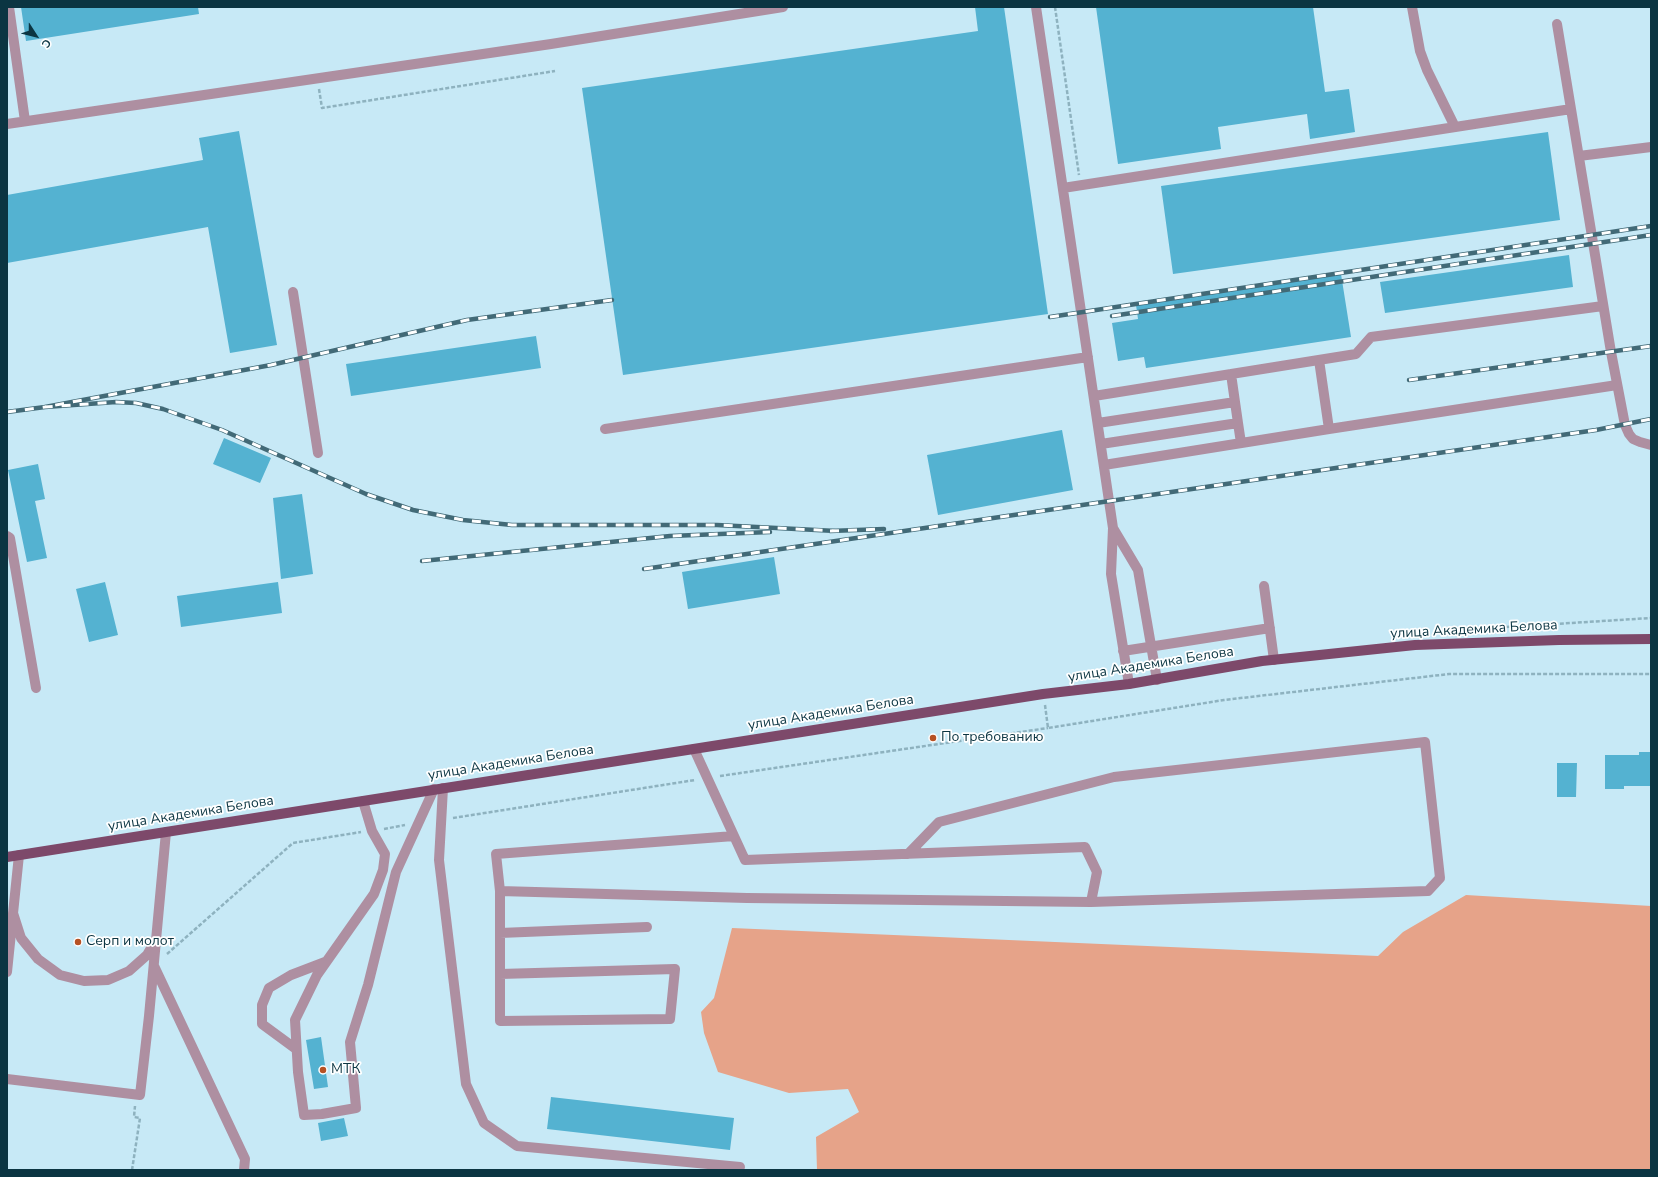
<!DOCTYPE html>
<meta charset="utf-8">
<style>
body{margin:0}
#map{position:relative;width:1658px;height:1177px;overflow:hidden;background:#c7e9f6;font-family:"Nunito Sans",sans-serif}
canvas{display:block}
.frame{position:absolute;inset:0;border:8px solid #0b3542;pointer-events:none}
.north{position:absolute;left:16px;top:16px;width:40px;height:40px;-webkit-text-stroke:3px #fff;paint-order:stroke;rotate:126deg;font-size:11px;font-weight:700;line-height:16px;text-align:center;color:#0b3542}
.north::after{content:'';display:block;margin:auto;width:14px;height:18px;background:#0b3542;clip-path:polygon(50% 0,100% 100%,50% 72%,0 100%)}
</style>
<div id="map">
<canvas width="1658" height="1177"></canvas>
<div class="frame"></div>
<div class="north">С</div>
</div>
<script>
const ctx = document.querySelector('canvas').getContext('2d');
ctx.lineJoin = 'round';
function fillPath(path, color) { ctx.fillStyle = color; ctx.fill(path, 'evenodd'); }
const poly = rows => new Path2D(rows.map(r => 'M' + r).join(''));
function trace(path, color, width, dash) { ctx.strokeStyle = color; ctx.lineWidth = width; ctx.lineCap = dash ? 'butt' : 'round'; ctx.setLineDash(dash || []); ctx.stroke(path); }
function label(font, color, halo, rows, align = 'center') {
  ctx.font = font + ' "Nunito Sans",sans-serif'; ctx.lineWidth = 3.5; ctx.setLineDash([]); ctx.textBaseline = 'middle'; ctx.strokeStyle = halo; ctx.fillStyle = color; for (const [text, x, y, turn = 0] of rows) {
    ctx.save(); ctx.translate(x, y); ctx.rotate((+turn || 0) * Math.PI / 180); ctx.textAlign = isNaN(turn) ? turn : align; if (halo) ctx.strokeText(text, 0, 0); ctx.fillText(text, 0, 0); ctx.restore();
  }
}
fillPath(poly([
 [1466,895,1651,906,1651,1170,817,1170,816,1137,859,1112,848,1089,789,1093,718,1072,704,1033,701,1012,714,998,732,928,1378,956,1403,932]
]), '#e6a389');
fillPath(poly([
 [21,7,198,7,199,14,26,41],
 [975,7,1004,7,1048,314,623,375,582,88,978,31],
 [1096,7,1313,7,1325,92,1349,89,1355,132,1310,139,1307,114,1218,127,1221,149,1118,164],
 [239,131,277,345,230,353,208,227,7,263,7,195,203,160,199,138],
 [1548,132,1560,220,1173,274,1161,186],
 [1569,255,1573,287,1385,313,1380,282],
 [1341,274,1351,337,1146,368,1144,357,1118,361,1112,323,1138,319,1136,305],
 [536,336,541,368,351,396,346,364],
 [1062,430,1073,490,938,515,927,455],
 [224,438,271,458,260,483,213,464],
 [38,464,45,499,35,501,47,558,27,562,8,470],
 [302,494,313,574,281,579,273,498],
 [774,557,780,594,688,609,682,572],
 [105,582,118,635,89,642,76,589],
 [278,582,282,613,181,627,177,596],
 [1639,752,1651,752,1651,786,1624,786,1624,789,1605,789,1605,755,1639,755],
 [1557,763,1577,763,1576,797,1557,797],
 [321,1037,328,1087,314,1089,306,1040],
 [551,1097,734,1118,730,1150,547,1129],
 [344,1118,348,1136,321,1141,318,1123]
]), '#54b2d1');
trace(poly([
 [1055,7,1079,175],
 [319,89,322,108,555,71],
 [1476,629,1651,618],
 [1045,705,1048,728,1224,700,1449,674,1651,674],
 [720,776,1048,728],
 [453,818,695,780],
 [384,829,405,825],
 [167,954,293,843,361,832],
 [132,1170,140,1118,134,1117,135,1106]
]), '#8eb2bf', 2.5, [4, 2]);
trace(poly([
 [9,7,25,121],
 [1036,7,1113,528,1111,574,1129,684],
 [1412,7,1420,51,1427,70,1455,127],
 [1557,24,1611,352,1625,425,1629,434,1633,439,1640,442,1651,445],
 [7,124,551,44,783,7],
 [1579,156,1651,147],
 [1063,188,1571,109],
 [293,292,318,453],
 [1231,374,1238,423],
 [1094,396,1356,354,1371,337,1603,306],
 [1098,423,1235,402],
 [605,429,1088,357],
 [1329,429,1617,385],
 [1101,444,1238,423,1241,443],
 [1104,465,1329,429,1319,360],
 [1113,528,1138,570,1157,680],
 [7,536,10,538,36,688],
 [1264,586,1274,660],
 [1123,651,1270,628],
 [694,749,734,836,745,860,1085,847,1097,872,1091,902,747,898,500,891,496,854,734,836],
 [443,788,439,860,466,1084,484,1123,517,1146,740,1167],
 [363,801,372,831,385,854,383,870,374,894,317,975,295,1020,298,1072,304,1115,322,1114,356,1108,350,1042,368,985,396,872,434,789],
 [908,854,939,822,1114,777,1425,742,1440,878,1428,891,1091,902],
 [13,913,21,938,38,959,60,975,84,981,108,980,129,971,147,955,154,943],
 [500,933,647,927],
 [154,966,245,1159,244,1170],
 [7,972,19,855],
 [500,974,675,969,670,1019,500,1021,500,891],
 [296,1049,262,1024,262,1005,269,988,291,975,325,962],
 [7,1079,140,1095,149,1016,166,832]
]), '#ae8fa1', 10);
trace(poly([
 [7,857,1043,694,1129,684,1262,661,1415,645,1559,640,1651,639]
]), '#7d496a', 10);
const rail = poly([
 [612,300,467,320,271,365,45,407,116,402,136,403,163,409,222,430,366,494,413,510,463,520,512,525,717,525,836,531],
 [1112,316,1651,235],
 [1050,317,1651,226],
 [1409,380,1651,346],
 [7,412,45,407],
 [830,531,884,529],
 [422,561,670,536,770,532],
 [644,569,1596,430,1651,419]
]);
trace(rail, '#426a77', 4.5);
trace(rail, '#fff', 3, [9]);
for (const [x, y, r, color] of [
 [933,738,4,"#b65123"],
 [78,942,4,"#b65123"],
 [323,1070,4,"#b65123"]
]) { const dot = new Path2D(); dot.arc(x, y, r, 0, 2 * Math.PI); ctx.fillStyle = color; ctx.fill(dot); trace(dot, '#fff', 1.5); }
label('14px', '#0b3542', '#fff', [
 ["улица Академика Белова",1474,630,-3],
 ["улица Академика Белова",1151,665,-9],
 ["улица Академика Белова",831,713,-9],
 ["улица Академика Белова",511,763,-9],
 ["улица Академика Белова",191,814,-9]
]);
label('14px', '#0b3542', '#fff', [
 ["По требованию",941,738],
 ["Серп и молот",86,942],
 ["МТК",331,1070]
], 'left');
</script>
